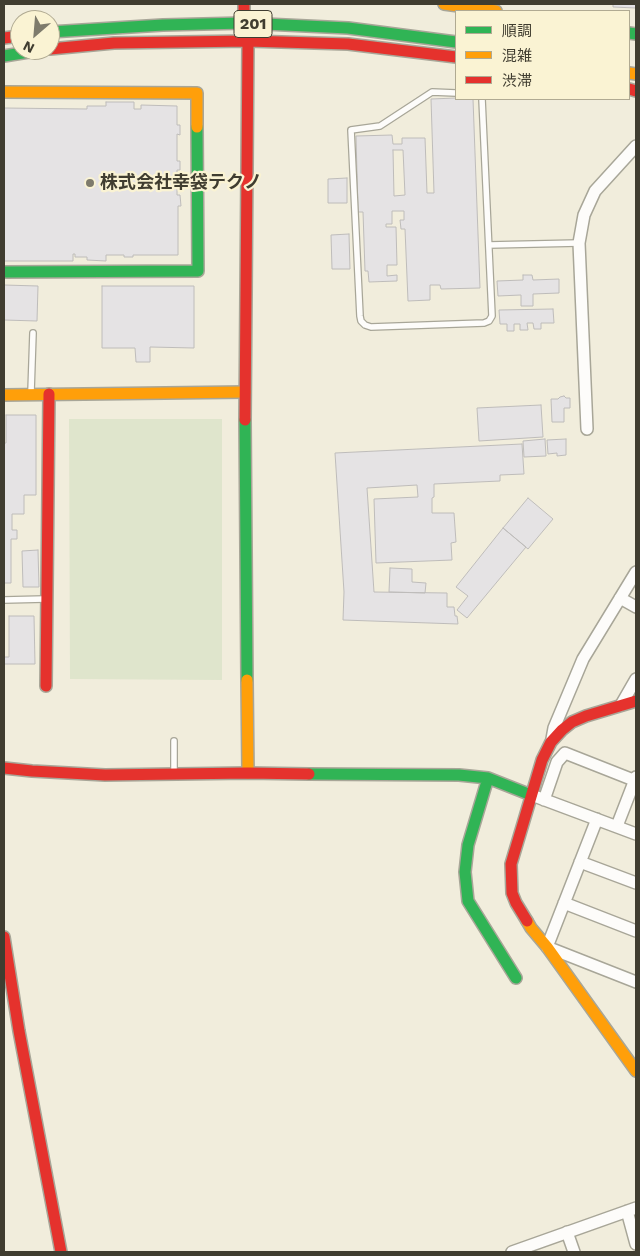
<!DOCTYPE html>
<html>
<head>
<meta charset="utf-8">
<style>
	body { margin:0 }
	#map { position:relative; width:640px; height:1256px; overflow:hidden; background:#f1eddc; font-family:"Work Sans","Noto Sans JP",sans-serif }
	canvas { display:block }
	.frame { position:absolute; inset:0; border:5px solid #403d30; pointer-events:none }
	.legend { position:absolute; left:455px; top:10px; width:175px; height:90px; box-sizing:border-box; background:#faf3d3; border:1px solid #b0aa92; margin:0; padding:6px 9px; list-style:none; font-size:15px; color:#403d30 }
	.legend li { display:flex; align-items:center; gap:10px; height:25px }
	.legend b { width:25px; border:1px solid #b0aa92 }
	.north { position:absolute; left:10px; top:10px; width:50px; height:50px; box-sizing:border-box; background:#faf3d3; border:1px solid #b0aa92; border-radius:50%; rotate:207deg; font-size:14px; font-weight:700; line-height:20px; text-align:center; color:#403d30 }
	.north::after { content:''; display:block; margin:auto; width:18px; height:22px; background:#7e7b6c; clip-path:polygon(50% 0,100% 100%,50% 72%,0 100%) }
</style>
</head>
<body>
<div id="map">
<canvas width="640" height="1256"></canvas>
<div class="frame"></div>
<ul class="legend">
<li><b style="height:6px;background:#30b455"></b>順調</li>
<li><b style="height:6px;background:#ff9f0a"></b>混雑</li>
<li><b style="height:6px;background:#e5322d"></b>渋滞</li>
</ul>
<div class="north">N</div>
</div>
<script>
const c = document.querySelector('canvas').getContext('2d');
c.lineJoin = 'round';
function paint(path, color) {
  c.fillStyle = color;
  c.fill(path, 'evenodd');
}
function poly(rows) {
  const path = new Path2D();
  for (const r of rows) {
    path.moveTo(r[0], r[1]);
    for (let i = 2; i < r.length; i += 2) path.lineTo(r[i], r[i + 1]);
  }
  return path;
}
function strokePath(path, color, width, dash) {
  c.strokeStyle = color;
  c.lineWidth = width;
  c.lineCap = dash ? 'butt' : 'round';
  c.setLineDash(dash || []);
  c.stroke(path);
}
function write(font, color, halo, rows, align = 'center') {
  c.font = font + ' "Work Sans","Noto Sans JP",sans-serif';
  c.lineWidth = 4.5;
  c.setLineDash([]);
  c.textBaseline = 'middle';
  c.strokeStyle = halo;
  c.fillStyle = color;
  for (const [text, x, y, turn = 0] of rows) {
    c.save();
    c.translate(x, y);
    c.rotate((+turn || 0) * Math.PI / 180);
    c.textAlign = isNaN(turn) ? turn : align;
    if (halo) c.strokeText(text, 0, 0);
    c.fillText(text, 0, 0);
    c.restore();
  }
}
const green = poly([
	[69,419,222,419,222,680,70,679]
]);
const building = poly([
	[613,4,636,4,636,8,613,7,613,4],
	[456,98,473,99,480,288,441,289,440,285,430,285,430,300,408,301,405,229,401,229,400,220,404,220,404,211,392,211,392,224,386,224,386,227,396,227,397,265,387,265,387,276,397,275,397,281,369,282,368,271,365,271,363,212,358,212,356,136,392,135,393,144,402,144,402,138,425,138,427,193,434,193,431,99,456,98],
	[393,150,403,150,405,195,394,196,393,150],
	[106,102,134,102,134,109,141,109,141,105,177,106,177,125,180,125,180,135,177,134,177,161,180,161,180,170,177,170,177,195,180,195,181,206,178,206,178,255,133,255,133,257,124,257,124,255,106,255,106,261,87,260,87,257,75,257,75,254,73,254,73,261,4,261,4,108,87,109,87,106,106,106,106,102],
	[347,178,347,203,328,203,328,179,347,178],
	[349,234,350,269,332,269,331,235,349,234],
	[523,275,532,275,533,280,559,279,559,293,533,294,533,306,521,306,521,295,498,296,497,281,523,280,523,275],
	[4,285,38,286,37,321,4,320,4,285],
	[102,286,194,286,194,348,150,347,150,362,136,362,135,348,102,348,102,286],
	[553,309,554,323,541,323,541,329,534,329,533,323,527,323,528,330,520,330,520,324,514,324,514,331,507,331,507,324,500,324,499,310,553,309],
	[564,396,566,398,570,398,570,408,564,408,564,422,552,422,551,399,558,399,560,397,564,396],
	[541,405,543,437,479,441,477,408,541,405],
	[6,415,36,415,36,495,24,495,24,514,12,514,12,530,17,530,17,539,11,539,11,583,4,583,4,443,6,443,6,415],
	[545,439,546,456,524,457,523,441,545,439],
	[566,439,566,455,557,456,557,453,548,454,547,440,566,439],
	[522,444,524,474,500,475,500,481,434,484,434,497,432,498,432,513,454,513,456,542,451,543,452,560,376,563,374,499,418,497,417,485,367,488,374,592,447,593,447,607,454,607,455,616,457,616,458,624,343,620,344,592,335,453,522,444],
	[528,498,553,519,528,549,503,528,528,498],
	[503,528,526,547,467,618,457,610,468,596,456,587,503,528],
	[38,550,39,587,23,587,22,551,38,550],
	[390,568,412,569,412,582,426,583,425,593,389,592,390,568],
	[9,616,34,616,35,664,4,664,4,657,9,657,9,616]
]);
const lane = poly([
	[456,93,432,92,380,126,351,130,360,316,361,321,365,325,371,327,484,323,489,321,492,316,482,99],
	[489,245,579,243],
	[31,392,33,333],
	[4,600,45,599],
	[174,774,174,741]
]);
const street = poly([
	[587,429,579,243,584,215,595,191,636,146],
	[620,598,636,607],
	[621,705,636,679],
	[552,739,554,728,583,659,636,572],
	[537,797,636,834],
	[544,800,557,762,565,753,636,781],
	[597,819,547,947,636,982],
	[617,826,636,777],
	[580,862,636,883],
	[564,903,636,931],
	[627,1211,636,1244],
	[567,1232,574,1252],
	[512,1252,636,1208]
]);
const fast = poly([
	[50,32,163,25,244,23,348,28,456,42],
	[629,33,636,34],
	[4,56,41,50],
	[4,272,198,271,197,127],
	[245,420,247,680],
	[309,774,459,775,488,778,531,795],
	[488,778,468,845,465,872,468,901,516,978]
]);
const slow = poly([
	[444,4,496,11],
	[629,73,636,74],
	[4,92,197,93,197,127],
	[4,395,245,392],
	[247,680,248,773],
	[527,921,531,928,547,947,636,1071]
]);
const jam = poly([
	[244,4,244,23,248,41,245,420],
	[4,38,20,36],
	[50,49,114,43,248,41,348,44,456,57],
	[629,89,636,91],
	[46,686,49,394],
	[4,768,32,771,105,775,248,773,309,774],
	[527,921,516,903,512,893,511,864,542,760,551,742,562,730,572,722,586,716,636,701],
	[4,937,19,1031,61,1252]
]);
const markers = [
	[90,183,5,"#7e7b6c"]
];
const shields = [
	[253,24,38]
];
const shieldNames = [
	["201",253,24]
];
const poiNames = [
	["株式会社幸袋テクノ",100,183]
];
paint(green, '#dfe5cc');
paint(building, '#e5e3e4');
strokePath(building, '#bebcba', 1);
strokePath(lane, '#a8a698', 8);
strokePath(street, '#a8a698', 14);
strokePath(fast, '#a8a698', 14);
strokePath(slow, '#a8a698', 14);
strokePath(jam, '#a8a698', 14);
strokePath(lane, '#fdfcfa', 5.5);
strokePath(street, '#fdfcfa', 11);
strokePath(fast, '#30b455', 11);
strokePath(slow, '#ff9f0a', 11);
strokePath(jam, '#e5322d', 11);
for (const [x, y, r, color] of markers) {
  const dot = new Path2D();
  dot.arc(x, y, r, 0, 2 * Math.PI);
  c.fillStyle = color;
  c.fill(dot);
  strokePath(dot, '#faf3d3', 2);
}
for (const [x, y, w] of shields) {
  const box = new Path2D();
  box.roundRect(x - w / 2, y - 13.5, w, 27, 4);
  c.fillStyle = '#faf3d3';
  c.fill(box);
  strokePath(box, '#403d30', 1);
}
write('bold 16px', '#403d30', null, shieldNames);
write('bold 18px', '#403d30', '#faf3d3', poiNames, 'left');
</script>
</body>
</html>
